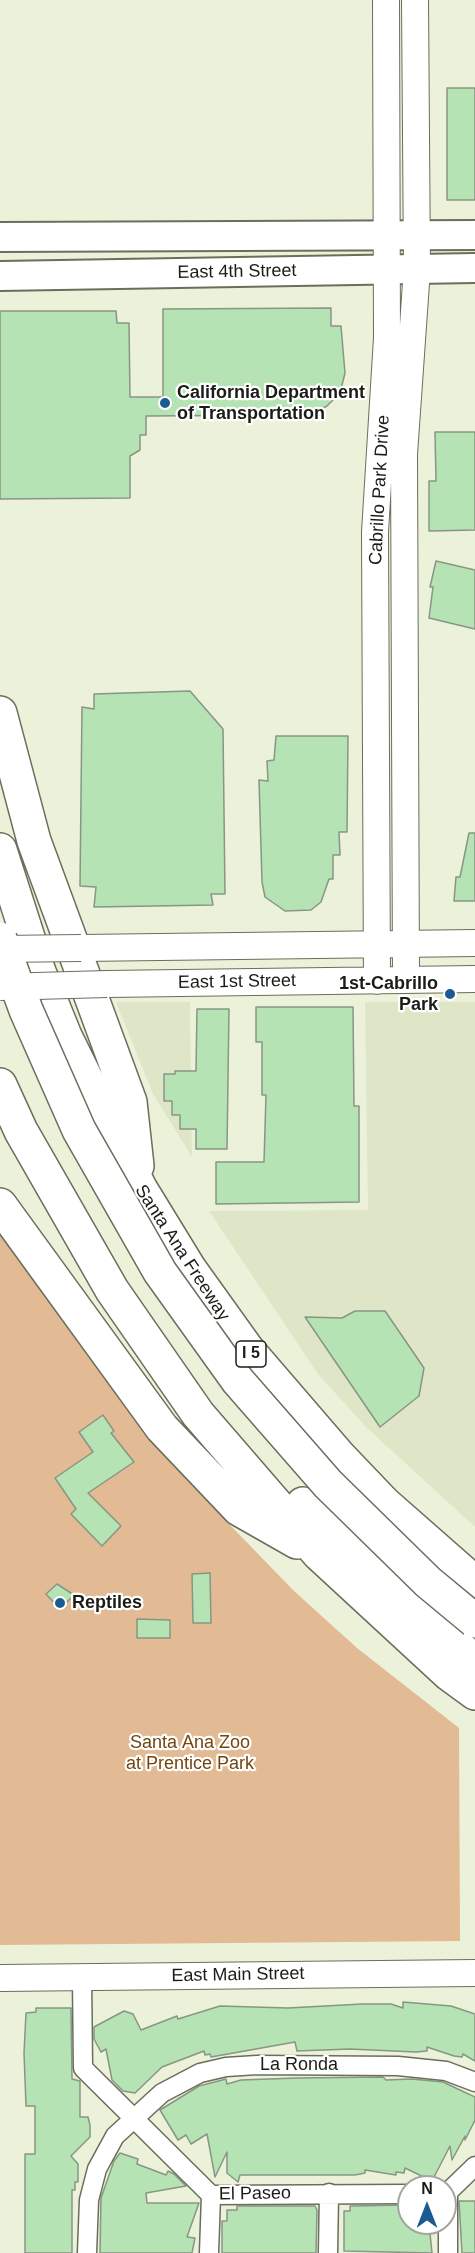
<!DOCTYPE html>
<html>
<head>
<meta charset="utf-8">
<style>
	body { margin:0 }
	#map { position:relative; width:475px; height:2253px; overflow:hidden; background:#ecf1da; font-family:Helvetica,sans-serif }
	canvas { display:block }
	.north { position:absolute; left:397px; top:2175px; width:60px; height:60px; box-sizing:border-box; background:#fff; border:2px solid #a4a4a1; border-radius:50%; rotate:0deg; font-size:16px; font-weight:700; line-height:24px; text-align:center; color:#1b1c15 }
	.north::after { content:''; display:block; margin:auto; width:21px; height:27px; background:#1b5b91; clip-path:polygon(50% 0,100% 100%,50% 72%,0 100%) }
</style>
</head>
<body>
<div id="map">
<canvas width="475" height="2253"></canvas>
<div class="north">N</div>
</div>
<script>
const c = document.querySelector('canvas').getContext('2d');
c.lineJoin = 'round';
function paint(path, color) {
  c.fillStyle = color;
  c.fill(path, 'evenodd');
}
function poly(rows) {
  const path = new Path2D();
  for (const r of rows) {
    path.moveTo(r[0], r[1]);
    for (let i = 2; i < r.length; i += 2) path.lineTo(r[i], r[i + 1]);
  }
  return path;
}
function strokePath(path, color, width, dash) {
  c.strokeStyle = color;
  c.lineWidth = width;
  c.lineCap = dash ? 'butt' : 'round';
  c.setLineDash(dash || []);
  c.stroke(path);
}
function write(font, color, halo, rows, align = 'center') {
  c.font = font + ' Helvetica,sans-serif';
  c.lineWidth = 4.5;
  c.setLineDash([]);
  c.textBaseline = 'middle';
  c.strokeStyle = halo;
  c.fillStyle = color;
  for (const [text, x, y, turn = 0] of rows) {
    c.save();
    c.translate(x, y);
    c.rotate((+turn || 0) * Math.PI / 180);
    c.textAlign = isNaN(turn) ? turn : align;
    if (halo) c.strokeText(text, 0, 0);
    c.fillText(text, 0, 0);
    c.restore();
  }
}
const built = poly([
	[116,1002,190,1002,192,1157,153,1094],
	[365,1002,475,1002,475,1527,366,1427,318,1374,209,1211,368,1210]
]);
const green = poly([
	[0,1229,39,1287,165,1452,228,1523,294,1591,357,1648,459,1728,460,1941,0,1945]
]);
const building = poly([
	[447,88,475,88,475,200,447,200,447,88],
	[331,308,331,326,341,326,345,373,340,393,327,406,309,415,146,416,146,435,140,435,140,450,130,456,130,498,0,499,0,311,116,311,117,323,129,323,130,397,163,397,163,309,331,308],
	[435,432,475,432,475,530,429,531,429,481,436,481,435,432],
	[436,561,475,570,475,629,429,618,433,587,430,587,436,561],
	[190,691,223,729,225,894,211,894,213,905,94,907,96,887,80,886,82,707,94,709,94,694,190,691],
	[276,736,348,736,347,832,339,832,340,855,333,855,333,879,329,879,321,902,311,910,285,911,265,897,262,882,259,780,268,781,267,761,274,760,276,736],
	[469,833,475,833,475,901,454,901,456,877,460,877,469,833],
	[256,1007,353,1007,354,1106,359,1106,359,1202,216,1204,216,1162,264,1162,266,1095,262,1095,262,1042,256,1042,256,1007],
	[197,1009,229,1009,227,1149,196,1149,196,1129,180,1129,180,1115,172,1115,172,1101,164,1101,164,1074,175,1074,175,1071,196,1071,197,1009],
	[355,1311,385,1311,424,1368,419,1396,380,1427,305,1317,342,1318,355,1311],
	[103,1415,114,1431,111,1433,134,1462,88,1493,121,1526,102,1546,71,1514,76,1509,55,1478,93,1452,79,1432,103,1415],
	[210,1573,211,1623,193,1623,192,1574,210,1573],
	[57,1584,74,1595,60,1609,46,1594,57,1584],
	[137,1619,170,1620,170,1638,137,1638,137,1619],
	[403,2002,451,2006,475,2014,475,2061,463,2054,462,2057,454,2056,427,2047,427,2051,416,2052,350,2049,297,2051,295,2042,211,2057,210,2054,205,2055,204,2051,162,2067,135,2093,123,2091,112,2080,106,2049,101,2052,94,2039,94,2027,124,2011,133,2014,141,2030,177,2016,178,2019,220,2006,288,2008,362,2004,391,2004,403,2008,403,2002],
	[36,2008,71,2008,72,2079,80,2081,80,2117,88,2117,90,2125,90,2137,71,2156,78,2164,78,2182,75,2182,75,2190,72,2190,72,2253,25,2253,25,2154,35,2154,35,2106,26,2106,24,2053,26,2013,36,2012,36,2008],
	[383,2077,386,2080,412,2079,443,2082,475,2097,475,2120,465,2140,465,2136,452,2160,450,2146,432,2181,405,2168,404,2173,396,2172,396,2175,365,2170,365,2173,355,2175,240,2175,238,2182,227,2173,227,2152,215,2177,207,2134,191,2144,186,2135,178,2140,160,2110,199,2086,226,2079,227,2084,241,2080,297,2078,383,2077],
	[120,2153,138,2159,137,2164,166,2175,168,2171,174,2174,186,2186,146,2193,147,2203,199,2203,187,2237,195,2238,192,2253,100,2253,101,2198,114,2161,120,2153],
	[459,2201,475,2201,475,2253,462,2253,459,2201],
	[409,2205,409,2223,429,2223,432,2253,344,2251,344,2211,350,2211,350,2206,409,2205],
	[237,2206,315,2206,317,2210,316,2253,222,2253,222,2221,227,2221,227,2210,237,2210,237,2206]
]);
const street = poly([
	[82,1977,83,2068,211,2195,409,2194],
	[445,2195,475,2166],
	[448,2195,448,2253],
	[87,2253,89,2200,97,2169,115,2136,162,2093,200,2073,226,2067,257,2065,398,2066,446,2071,475,2082],
	[209,2253,211,2195],
	[328,2253,329,2193]
]);
const secondary = poly([
	[81,948,475,943],
	[406,980,404,454,417,269,415,0],
	[377,981,375,532,387,338,386,0],
	[107,984,475,979],
	[0,1978,475,1973]
]);
const primary = poly([
	[0,237,475,235],
	[0,276,475,268]
]);
const highway = poly([
	[0,713,34,841,130,1102,137,1166],
	[0,850,39,972,65,1036,140,1188,189,1268,247,1349,340,1457,384,1503,475,1583],
	[0,1085,21,1131,112,1290,198,1414,319,1554,449,1674,475,1693],
	[0,1205,162,1428,239,1509,297,1542],
	[303,1504,366,1569,475,1661]
]);
const secondaryBridge = poly([
	[0,949,81,948],
	[0,987,107,984]
]);
const highwayBridge = poly([
	[0,939,26,1010,79,1130,160,1272,238,1381,328,1484,428,1582,475,1621]
]);
const markers = [
	[165,403,6,"#1b5b91"],
	[450,994,6,"#1b5b91"],
	[60,1603,6,"#1b5b91"]
];
const shields = [
	[251,1354,30]
];
const shieldNames = [
	["I 5",251,1354]
];
const streetNames = [
	["East 4th Street",237,272,-1],
	["Cabrillo Park Drive",380,490,-87],
	["East 1st Street",237,982,-1],
	["Santa Ana Freeway",182,1253,57],
	["East Main Street",238,1975,-1],
	["La Ronda",299,2065],
	["El Paseo",255,2194,-1]
];
const poiNames = [
	["California Department",177,393],
	["of Transportation",177,414],
	["1st-Cabrillo",438,984,"right"],
	["Park",438,1005,"right"],
	["Reptiles",72,1603]
];
const parkNames = [
	["Santa Ana Zoo",190,1743],
	["at Prentice Park",190,1764]
];
paint(built, '#dfe6c8');
paint(green, '#e2ba94');
paint(building, '#b5e3b3');
strokePath(building, '#879685', 1.5);
strokePath(street, '#6a6e5b', 21);
strokePath(secondary, '#6a6e5b', 28);
strokePath(primary, '#6a6e5b', 32);
strokePath(highway, '#6a6e5b', 36);
strokePath(street, '#fff', 18);
strokePath(secondary, '#fff', 26);
strokePath(primary, '#fff', 28);
strokePath(highway, '#fff', 33);
strokePath(secondaryBridge, '#6a6e5b', 28, []);
strokePath(highwayBridge, '#6a6e5b', 36, []);
strokePath(secondaryBridge, '#fff', 26);
strokePath(highwayBridge, '#fff', 33);
for (const [x, y, r, color] of markers) {
  const dot = new Path2D();
  dot.arc(x, y, r, 0, 2 * Math.PI);
  c.fillStyle = color;
  c.fill(dot);
  strokePath(dot, '#fff', 2);
}
for (const [x, y, w] of shields) {
  const box = new Path2D();
  box.roundRect(x - w / 2, y - 13, w, 26, 4.5);
  c.fillStyle = '#fff';
  c.fill(box);
  strokePath(box, '#1b1c15', 1.5);
}
write('bold 16px', '#1b1c15', null, shieldNames);
write('18px', '#1b1c15', '#fff', streetNames);
write('bold 18px', '#1b1c15', '#fff', poiNames, 'left');
write('18px', '#724610', '#fff', parkNames);
</script>
</body>
</html>
